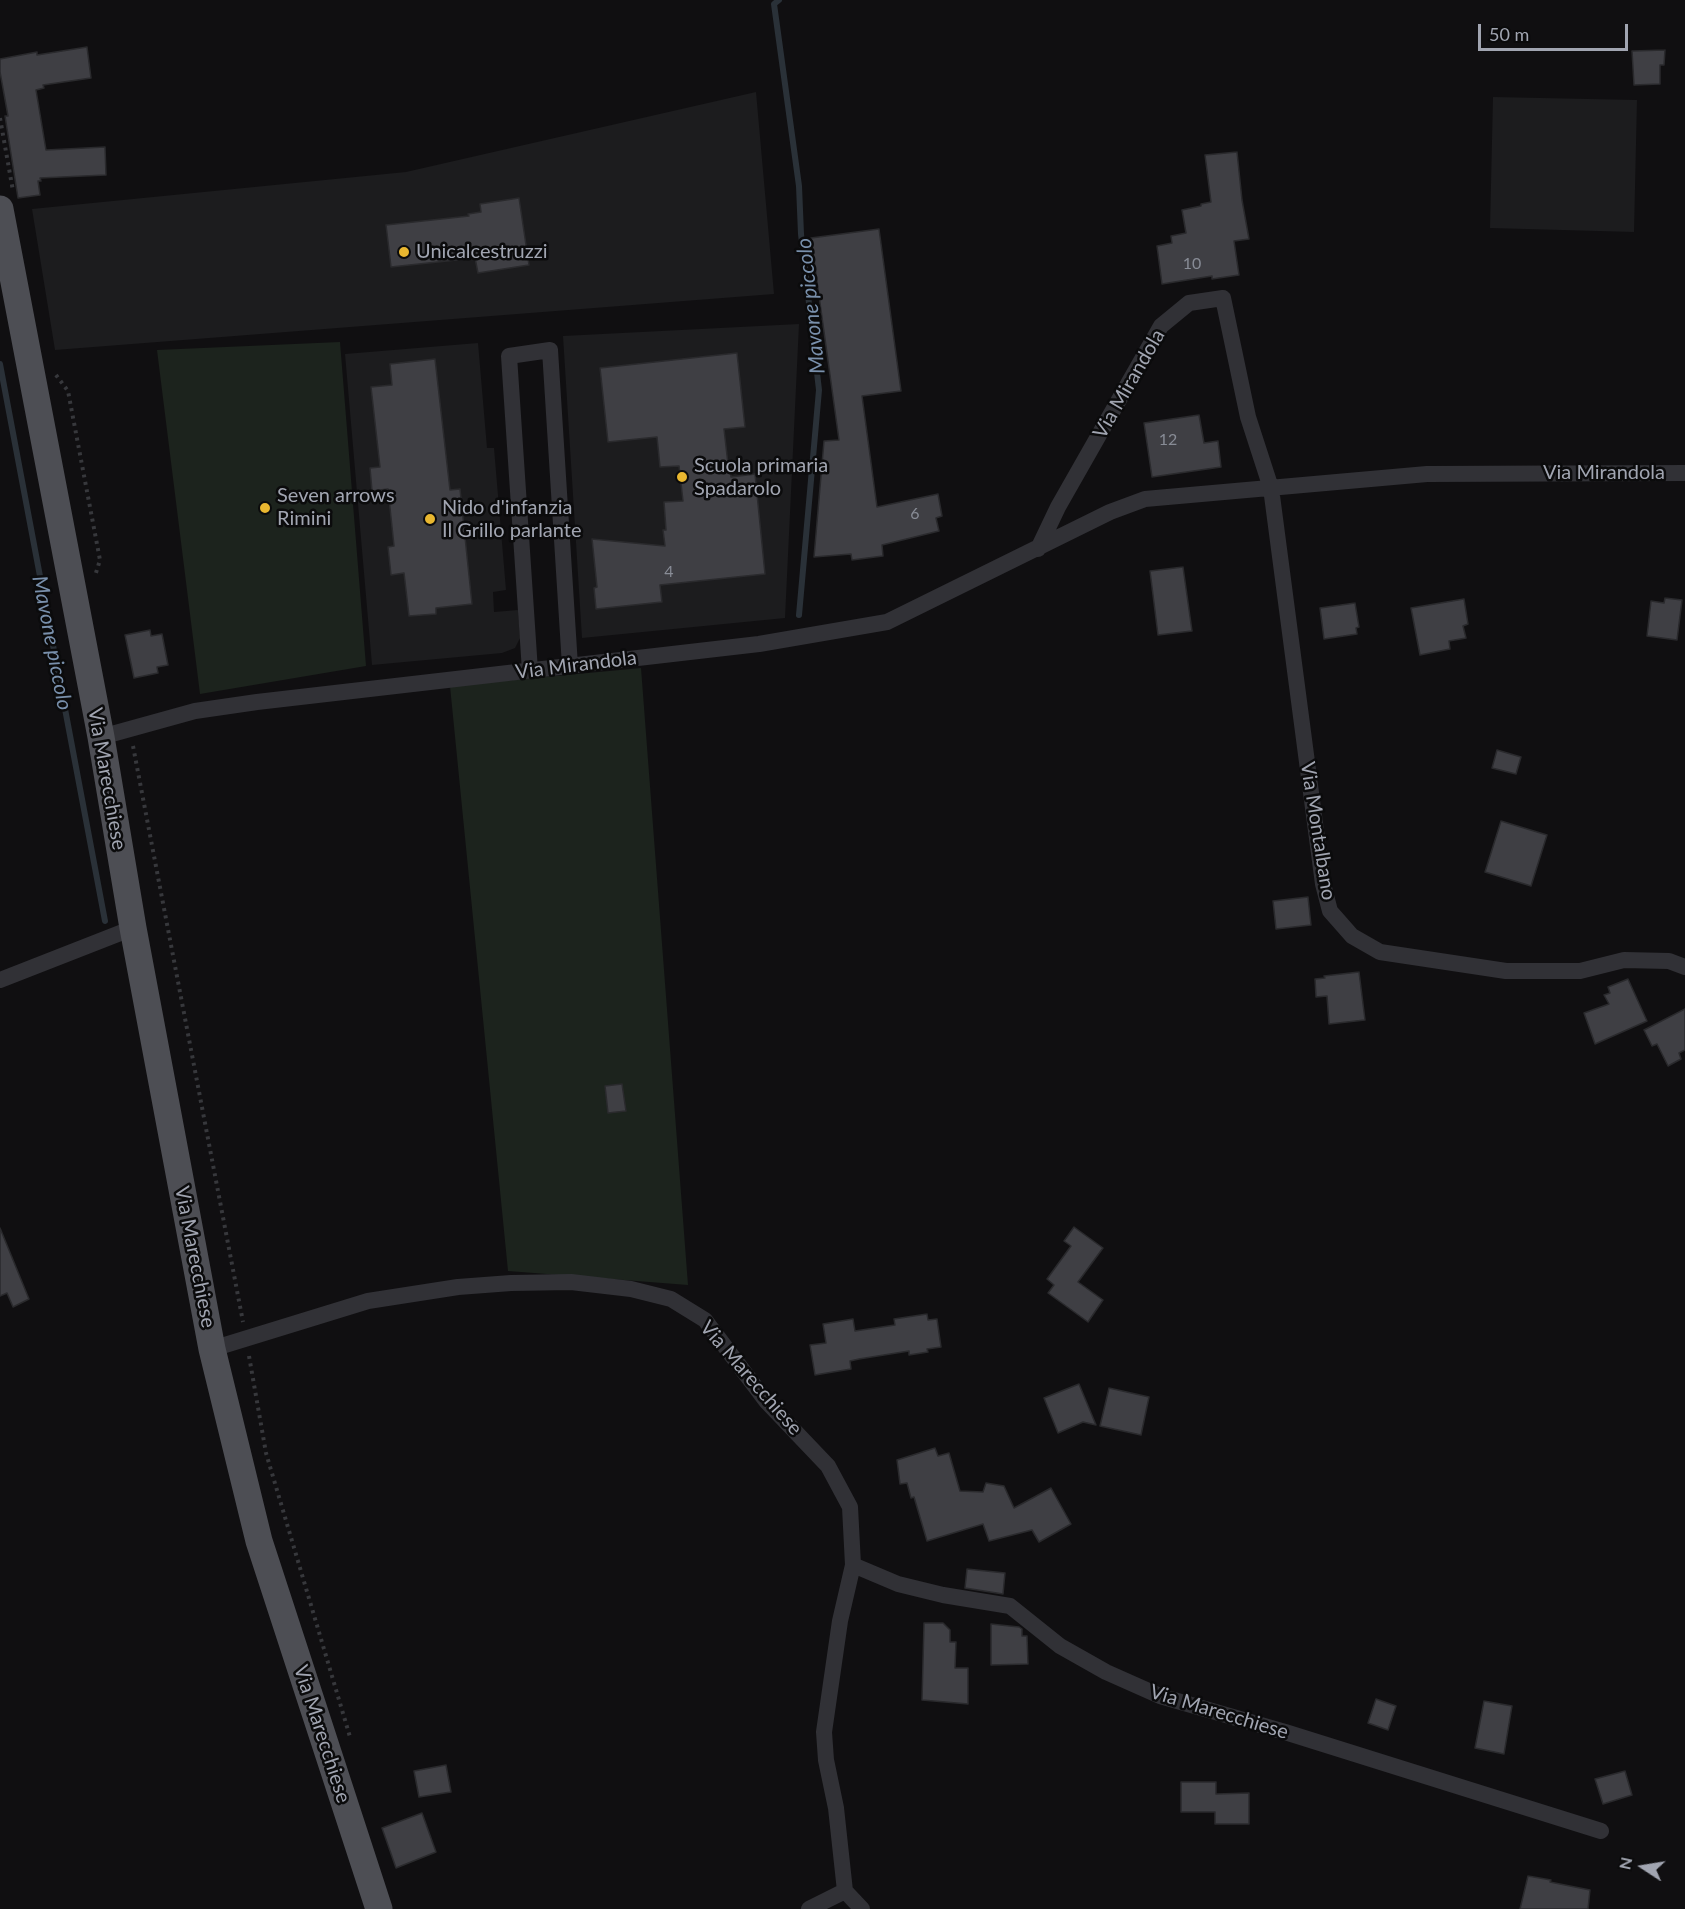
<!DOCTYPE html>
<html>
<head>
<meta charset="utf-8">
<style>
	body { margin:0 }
	#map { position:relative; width:1685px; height:1909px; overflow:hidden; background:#100f11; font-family:Lato,sans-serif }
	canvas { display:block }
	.north { position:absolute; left:1613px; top:1837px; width:60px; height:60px; -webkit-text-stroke:4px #0b0b0c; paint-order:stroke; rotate:282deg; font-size:16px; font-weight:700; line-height:24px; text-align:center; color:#a1a5b1 }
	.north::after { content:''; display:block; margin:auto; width:21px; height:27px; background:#a1a5b1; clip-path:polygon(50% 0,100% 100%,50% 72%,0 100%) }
	.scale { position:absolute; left:1478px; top:24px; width:150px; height:27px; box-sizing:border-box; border:3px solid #a1a5b1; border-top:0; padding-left:8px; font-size:18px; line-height:21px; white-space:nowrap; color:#a1a5b1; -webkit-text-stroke:4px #0b0b0c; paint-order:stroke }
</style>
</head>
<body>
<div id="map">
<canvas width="1685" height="1909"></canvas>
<div class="north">N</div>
<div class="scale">50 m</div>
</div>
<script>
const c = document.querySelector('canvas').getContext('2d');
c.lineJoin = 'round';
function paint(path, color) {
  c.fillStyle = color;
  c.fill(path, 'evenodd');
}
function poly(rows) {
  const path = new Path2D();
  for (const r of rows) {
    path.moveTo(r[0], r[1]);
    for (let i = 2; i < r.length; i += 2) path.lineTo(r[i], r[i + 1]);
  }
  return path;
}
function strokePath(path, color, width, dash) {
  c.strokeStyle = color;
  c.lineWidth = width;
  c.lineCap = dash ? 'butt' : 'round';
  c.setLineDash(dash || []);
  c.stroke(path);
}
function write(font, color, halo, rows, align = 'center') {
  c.font = font + ' Lato,sans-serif';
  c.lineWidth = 5;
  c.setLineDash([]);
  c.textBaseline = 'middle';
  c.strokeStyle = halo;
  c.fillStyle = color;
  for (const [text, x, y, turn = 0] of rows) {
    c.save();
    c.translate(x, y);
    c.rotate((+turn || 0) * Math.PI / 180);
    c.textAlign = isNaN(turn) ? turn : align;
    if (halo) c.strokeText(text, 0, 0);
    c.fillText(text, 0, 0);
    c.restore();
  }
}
const built = poly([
	[756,92,774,294,55,350,32,209,406,172],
	[1493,97,1637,100,1634,232,1490,228],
	[799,324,785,618,582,638,563,336],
	[478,343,487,448,494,448,506,590,493,592,494,612,518,610,520,638,515,648,502,653,372,665,345,354]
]);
const green = poly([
	[340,342,366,666,200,694,157,350],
	[641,668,688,1285,508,1271,450,686]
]);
const stream = poly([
	[779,0,774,4,799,186,801,234,819,390,799,615],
	[0,364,105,921]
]);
const building = poly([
	[87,47,91,78,43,85,44,88,36,90,46,150,105,147,106,175,40,178,41,181,38,181,40,195,18,198,5,116,8,116,0,72,0,59,37,52,37,55,87,47],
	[1665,50,1664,65,1660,65,1660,84,1634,85,1632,51,1665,50],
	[1237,152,1242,200,1249,239,1234,241,1239,275,1212,279,1212,276,1162,284,1157,246,1172,243,1171,236,1186,233,1182,210,1201,206,1201,204,1211,202,1205,155,1237,152],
	[519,198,529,265,478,273,475,258,391,267,386,225,469,216,468,214,481,212,480,204,519,198],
	[879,229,901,391,862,396,877,507,938,494,942,516,936,518,939,531,882,545,883,556,852,560,851,554,814,557,824,441,839,440,811,238,879,229],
	[737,353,745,427,724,429,728,464,730,464,731,477,755,474,765,574,660,585,662,602,596,609,594,588,597,587,592,539,665,546,663,530,666,530,664,502,683,501,679,466,660,467,657,437,608,442,600,368,737,353],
	[435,359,450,490,460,489,472,604,436,608,436,614,409,616,404,573,391,575,388,547,394,546,388,489,372,491,370,468,380,467,371,387,392,385,390,364,435,359],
	[1199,415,1204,443,1218,441,1221,467,1152,477,1144,423,1199,415],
	[1183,567,1192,631,1158,635,1150,571,1183,567],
	[1665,598,1682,600,1677,640,1647,636,1651,601,1664,603,1665,598],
	[1464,599,1468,624,1463,626,1466,638,1449,641,1450,649,1420,655,1411,608,1464,599],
	[1355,603,1359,627,1356,628,1357,634,1324,639,1320,608,1355,603],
	[150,630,151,636,162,634,168,665,157,667,158,673,134,678,125,635,150,630],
	[1497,750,1521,757,1516,774,1492,768,1497,750],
	[1501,821,1547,835,1531,886,1485,872,1501,821],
	[1308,897,1311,925,1276,929,1273,901,1308,897],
	[1359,972,1365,1020,1329,1024,1327,996,1316,997,1315,979,1325,978,1324,976,1359,972],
	[1628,979,1647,1021,1595,1044,1584,1013,1609,1004,1604,995,1610,993,1608,987,1628,979],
	[1685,1009,1685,1050,1679,1053,1681,1059,1668,1066,1657,1044,1652,1046,1644,1030,1685,1009],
	[622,1084,626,1111,608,1113,605,1086,622,1084],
	[1074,1227,1103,1248,1078,1282,1103,1300,1088,1322,1048,1293,1054,1285,1047,1279,1071,1246,1064,1241,1074,1227],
	[0,1228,29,1299,13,1307,7,1293,0,1296,0,1228],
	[927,1314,928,1320,937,1319,941,1347,927,1349,928,1352,909,1355,909,1351,859,1359,850,1361,851,1369,815,1375,810,1345,826,1343,823,1324,853,1319,855,1331,895,1325,894,1319,927,1314],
	[1079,1384,1096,1425,1083,1422,1058,1433,1044,1398,1079,1384],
	[1109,1388,1149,1397,1141,1435,1100,1426,1109,1388],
	[935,1448,938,1456,949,1453,960,1491,983,1492,986,1483,1004,1486,1014,1508,1051,1488,1071,1524,1039,1542,1032,1530,989,1541,983,1524,927,1541,914,1497,911,1498,907,1483,900,1484,897,1460,935,1448],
	[967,1569,1005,1573,1003,1594,965,1588,967,1569],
	[924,1623,943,1623,950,1630,950,1642,956,1642,955,1668,968,1668,968,1704,922,1700,924,1623],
	[991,1624,1019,1627,1022,1629,1022,1636,1027,1636,1028,1664,991,1665,991,1624],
	[1376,1699,1396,1706,1388,1730,1368,1723,1376,1699],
	[1484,1701,1512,1706,1504,1754,1475,1748,1484,1701],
	[446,1765,451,1792,419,1797,414,1771,446,1765],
	[1625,1771,1632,1795,1603,1804,1595,1779,1625,1771],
	[1181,1782,1216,1782,1216,1794,1249,1793,1249,1824,1215,1824,1215,1812,1181,1812,1181,1782],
	[422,1813,436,1852,396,1868,382,1828,422,1813],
	[1528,1876,1551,1880,1550,1882,1590,1890,1588,1909,1520,1909,1528,1876]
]);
const path = poly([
	[0,118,13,191],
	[56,375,68,391,100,560,95,576],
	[133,746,243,1322],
	[249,1356,266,1453,350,1737]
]);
const minor = poly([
	[1038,549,1058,507,1161,326,1189,303,1223,298,1248,417,1271,488,1323,884,1330,911,1352,936,1380,952,1506,971,1580,971,1624,960,1669,961,1685,967],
	[530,671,509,356,550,350,570,666],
	[101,737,195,711,257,702,759,644,887,622,1110,512,1145,499,1427,474,1685,473],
	[0,980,133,928],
	[212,1349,368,1301,458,1287,511,1283,571,1282,631,1289,671,1299,705,1320,766,1401,828,1466,850,1507,853,1565,840,1621,824,1732,826,1760,836,1808,845,1891,809,1909],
	[853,1565,898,1584,943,1595,1010,1606,1060,1646,1106,1672,1160,1696,1285,1732,1601,1831],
	[845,1891,862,1909]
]);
const primary = poly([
	[0,209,101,737,133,928,212,1349,259,1541,379,1909]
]);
const markers = [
	[404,252,6,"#e9b730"],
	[682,477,6,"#e9b730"],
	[265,508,6,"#e9b730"],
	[430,519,6,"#e9b730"]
];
const numberNames = [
	["10",1192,264],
	["12",1168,440],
	["6",915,514],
	["4",669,572]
];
const poiNames = [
	["Unicalcestruzzi",416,252],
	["Scuola primaria",694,466],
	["Spadarolo",694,489],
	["Seven arrows",277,496],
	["Rimini",277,519],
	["Nido d'infanzia",442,508],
	["Il Grillo parlante",442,531]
];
const streetNames = [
	["Via Mirandola",1129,384,-60],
	["Via Mirandola",1604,473],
	["Via Mirandola",576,665,-7],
	["Via Marecchiese",107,779,80],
	["Via Montalbano",1318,831,81],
	["Via Marecchiese",195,1257,79],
	["Via Marecchiese",751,1378,49],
	["Via Marecchiese",1219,1712,17],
	["Via Marecchiese",322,1734,72]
];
const waterNames = [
	["Mavone piccolo",811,306,-96],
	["Mavone piccolo",52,643,79]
];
paint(built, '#1c1c1e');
paint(green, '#1c231d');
strokePath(stream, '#2a3138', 6);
paint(building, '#3f3f44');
strokePath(building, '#2a2a2d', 1.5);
strokePath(path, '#37383c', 4, [3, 4.5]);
strokePath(minor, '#313136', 16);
strokePath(primary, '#4d4e54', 27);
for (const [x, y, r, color] of markers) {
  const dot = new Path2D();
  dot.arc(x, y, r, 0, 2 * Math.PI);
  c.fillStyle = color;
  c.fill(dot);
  strokePath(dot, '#0b0b0c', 2);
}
write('16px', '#888c96', null, numberNames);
write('20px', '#a1a5b1', '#0b0b0c', poiNames, 'left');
write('20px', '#a1a5b1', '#0b0b0c', streetNames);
write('italic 21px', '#7990ac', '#0b0b0c', waterNames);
</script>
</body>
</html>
